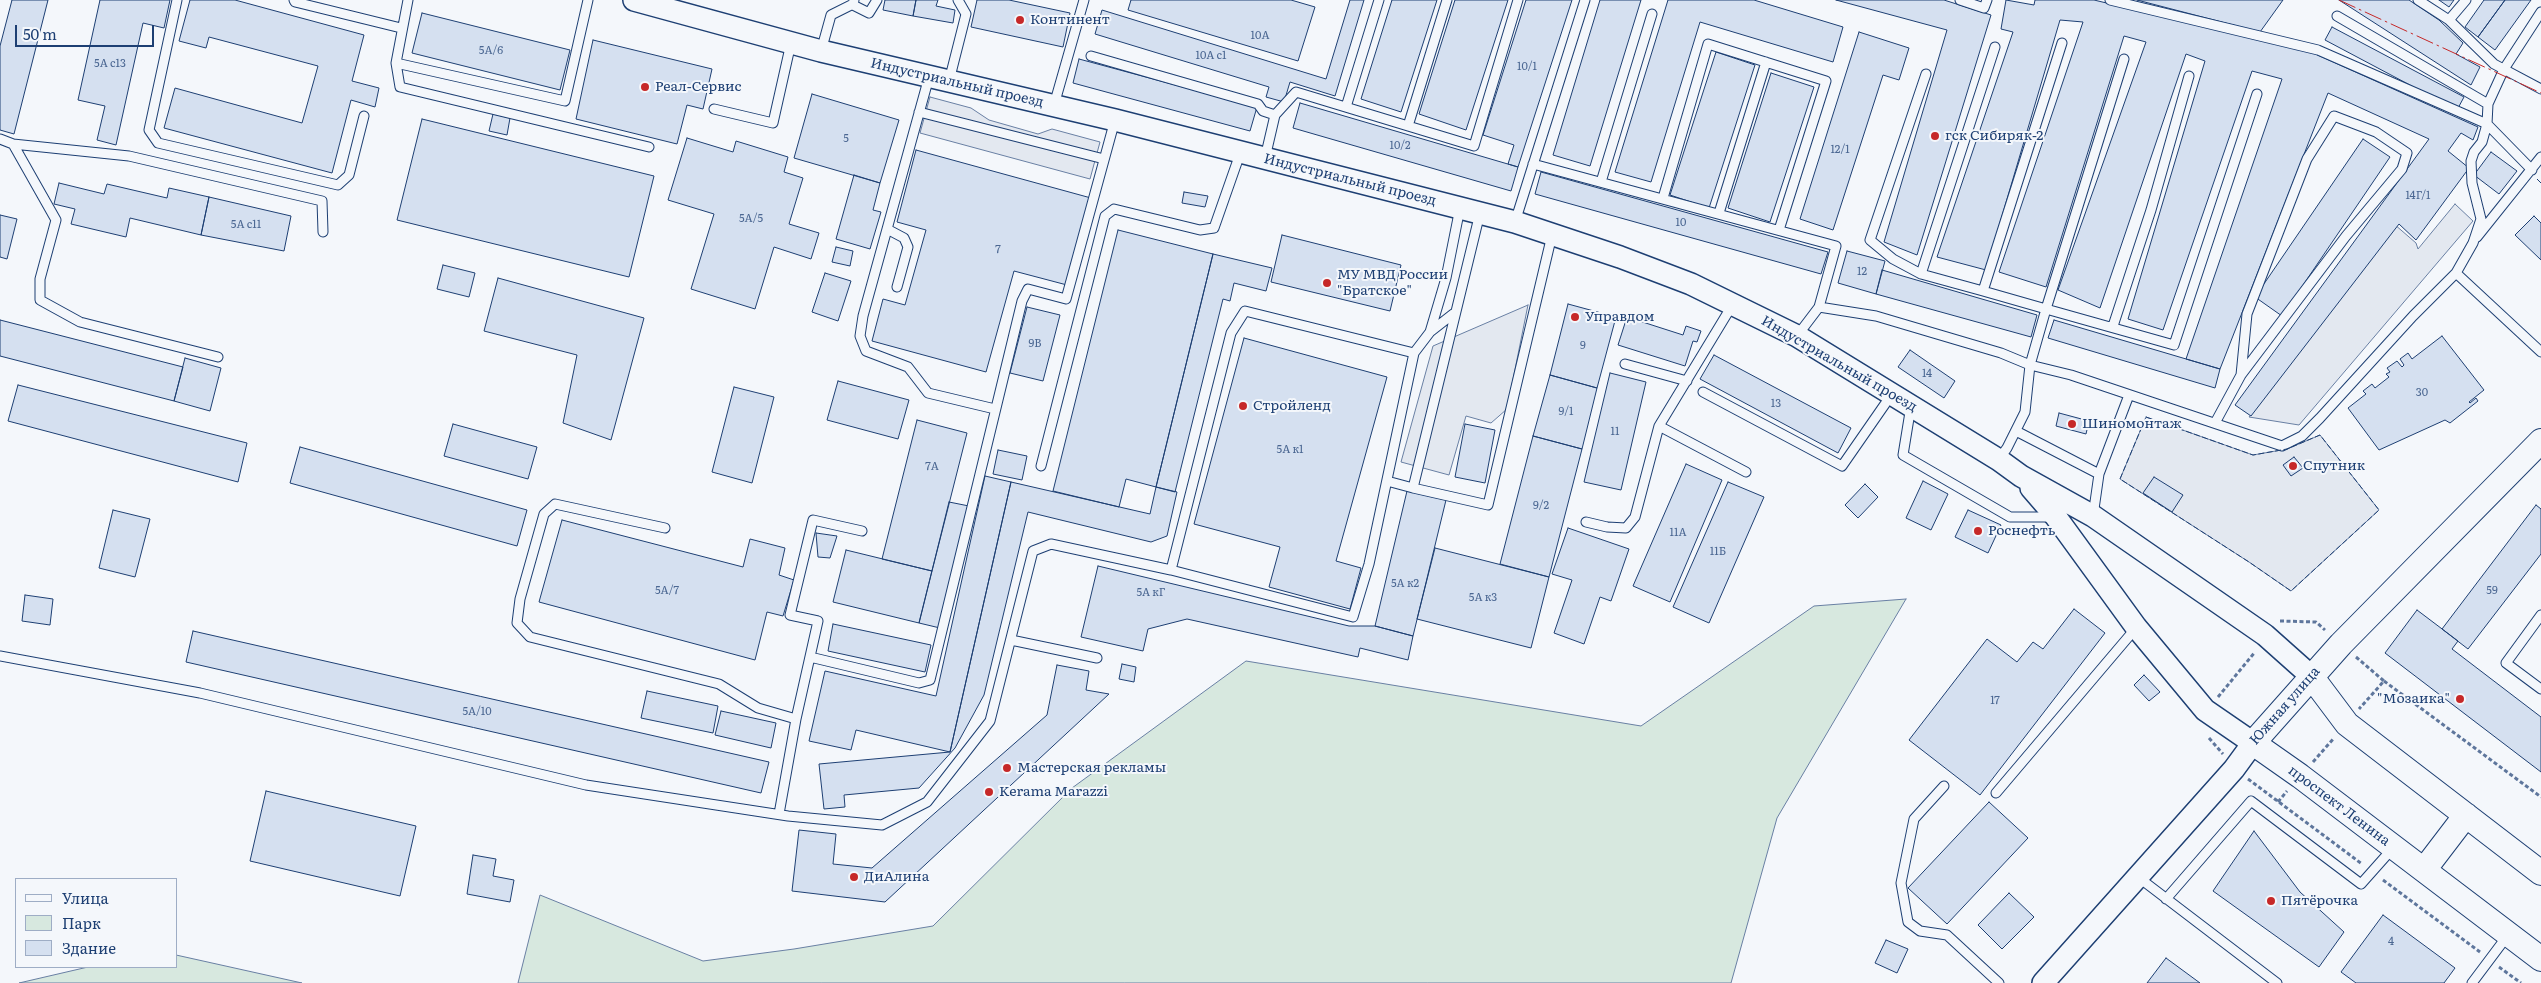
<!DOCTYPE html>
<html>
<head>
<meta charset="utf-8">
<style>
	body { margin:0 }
	#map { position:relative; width:2541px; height:983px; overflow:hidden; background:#f4f7fb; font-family:Literata,serif }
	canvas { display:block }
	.legend { position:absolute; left:15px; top:878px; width:162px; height:90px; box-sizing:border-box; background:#f4f7fb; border:1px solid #9eadc5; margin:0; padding:6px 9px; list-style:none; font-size:15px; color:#1d3f73 }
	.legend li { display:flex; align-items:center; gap:10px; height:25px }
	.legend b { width:25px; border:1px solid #9eadc5 }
	.scale { position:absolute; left:15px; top:25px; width:139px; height:22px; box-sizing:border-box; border:2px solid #1d3f73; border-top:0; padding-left:6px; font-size:15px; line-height:18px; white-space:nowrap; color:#1d3f73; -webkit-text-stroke:4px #f4f7fb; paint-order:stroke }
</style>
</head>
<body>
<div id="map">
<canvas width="2541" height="983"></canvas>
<ul class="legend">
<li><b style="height:6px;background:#f4f7fb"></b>Улица</li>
<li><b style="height:14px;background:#d7e8df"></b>Парк</li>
<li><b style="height:14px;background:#d5e0f0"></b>Здание</li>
</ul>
<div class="scale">50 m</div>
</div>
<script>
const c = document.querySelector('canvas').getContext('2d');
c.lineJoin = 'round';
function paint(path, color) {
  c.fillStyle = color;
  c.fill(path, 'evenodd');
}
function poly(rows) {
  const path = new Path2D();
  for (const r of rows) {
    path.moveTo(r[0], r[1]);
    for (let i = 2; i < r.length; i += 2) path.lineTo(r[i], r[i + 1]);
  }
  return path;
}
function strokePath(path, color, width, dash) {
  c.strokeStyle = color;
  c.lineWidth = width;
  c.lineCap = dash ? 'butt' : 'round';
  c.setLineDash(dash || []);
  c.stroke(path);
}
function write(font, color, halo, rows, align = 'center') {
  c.font = font + ' Literata,serif';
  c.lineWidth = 4;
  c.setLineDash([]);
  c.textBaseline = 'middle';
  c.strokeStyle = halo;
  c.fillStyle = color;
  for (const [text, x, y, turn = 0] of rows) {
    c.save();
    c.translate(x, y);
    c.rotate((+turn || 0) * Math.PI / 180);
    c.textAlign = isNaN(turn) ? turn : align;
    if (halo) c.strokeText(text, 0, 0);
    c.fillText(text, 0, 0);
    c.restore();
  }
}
const green = poly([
	[1906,599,1777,818,1731,983,518,983,540,895,703,961,794,949,933,926,1072,788,1246,661,1641,726,1814,606,1906,599],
	[176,955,302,983,19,983,88,967,176,967,176,955]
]);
const parking = poly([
	[930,97,971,108,989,120,1038,134,1052,129,1100,142,1090,179,920,133,930,97],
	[2455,204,2473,221,2299,425,2249,417,2394,224,2416,243,2418,249,2455,204],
	[1528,305,1507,409,1491,423,1466,416,1449,475,1401,462,1433,346,1528,305],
	[2146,417,2253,455,2287,449,2320,435,2379,510,2291,591,2249,562,2120,479,2146,417]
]);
const building = poly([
	[12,0,48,0,14,134,0,130,0,46,12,0],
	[100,0,170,0,164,28,143,23,116,145,97,140,105,106,78,100,100,0],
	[190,0,235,0,364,35,352,81,379,88,375,107,351,100,332,173,164,128,175,88,302,123,318,66,209,37,206,48,179,41,190,0],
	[885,0,916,0,913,16,883,10,885,0],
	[916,0,938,0,936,6,955,10,953,23,913,16,916,0],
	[977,0,1009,0,1070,13,1063,47,971,27,977,0],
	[1131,0,1291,0,1315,7,1298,61,1128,10,1131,0],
	[1350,0,1364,0,1335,96,1290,82,1284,102,1266,97,1269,87,1095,34,1102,10,1326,79,1350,0],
	[1392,0,1437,0,1401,112,1361,99,1392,0],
	[1455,0,1508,0,1466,130,1419,114,1455,0],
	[1526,0,1572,0,1518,167,1508,164,1514,145,1483,135,1526,0],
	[1600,0,1641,0,1590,166,1553,155,1600,0],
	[1668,0,1754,0,1843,27,1833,62,1700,22,1651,182,1615,172,1668,0],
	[1836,0,1944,0,1991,15,1917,255,1884,242,1947,30,1836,0],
	[2006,0,2034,5,2035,0,2094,0,2311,52,2478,127,2473,140,2461,133,2448,151,2469,168,2416,240,2399,224,2251,416,2235,405,2429,139,2328,93,2220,369,2186,359,2282,79,2252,71,2163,330,2128,319,2205,61,2186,54,2100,308,2058,290,2146,42,2124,36,2046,287,1999,272,2083,22,2060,20,1986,270,1937,257,2013,32,2001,29,2006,0],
	[2137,0,2283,0,2260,32,2137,0],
	[2339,0,2409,0,2439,20,2463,43,2456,54,2480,67,2471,85,2339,0],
	[2439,0,2454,0,2449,7,2439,0],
	[2484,0,2505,0,2478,37,2465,27,2484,0],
	[2505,0,2531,0,2495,50,2478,37,2505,0],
	[422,13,570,50,560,90,412,53,422,13],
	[2332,27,2464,97,2457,110,2325,40,2332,27],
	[1859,32,1909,48,1899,80,1883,75,1833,230,1800,219,1859,32],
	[593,40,712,69,703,109,687,105,677,144,576,119,593,40],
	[1716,52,1755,65,1709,208,1670,195,1716,52],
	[1079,59,1257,107,1250,131,1073,83,1079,59],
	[1771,73,1814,87,1770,222,1728,208,1771,73],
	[812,94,899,120,880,183,794,158,812,94],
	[1300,103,1518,167,1511,191,1293,128,1300,103],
	[493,114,510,118,507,135,489,131,493,114],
	[422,119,654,176,629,277,397,220,422,119],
	[687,138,733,152,736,141,788,157,784,172,803,178,789,224,819,233,811,259,774,247,755,309,691,289,714,214,668,200,687,138],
	[2363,139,2390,157,2282,316,2255,297,2363,139],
	[916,150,1091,198,1067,285,1014,271,986,372,872,341,883,299,905,305,926,230,897,222,916,150],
	[2491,152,2517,171,2499,194,2474,175,2491,152],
	[1541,172,1828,252,1821,274,1535,194,1541,172],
	[854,175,880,183,873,210,881,212,870,249,836,239,854,175],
	[59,183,104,194,107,184,167,198,169,188,209,197,201,235,130,218,126,237,71,224,75,209,54,204,59,183],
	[1184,192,1208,196,1205,207,1182,203,1184,192],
	[209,197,291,216,284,251,201,235,209,197],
	[0,215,17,219,7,259,0,257,0,215],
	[2534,216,2541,223,2541,260,2515,235,2534,216],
	[1118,230,1213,254,1156,487,1126,479,1119,507,1053,491,1118,230],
	[1282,235,1401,265,1390,311,1271,282,1282,235],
	[836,247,853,251,850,266,832,262,836,247],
	[1847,251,1885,261,1876,294,1838,283,1847,251],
	[1213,254,1272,268,1266,291,1234,283,1230,301,1223,299,1175,492,1156,487,1213,254],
	[443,265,475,273,469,297,437,289,443,265],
	[1882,270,2037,315,2031,337,1876,294,1882,270],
	[825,273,851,281,838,321,812,312,825,273],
	[498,278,644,318,611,440,563,423,577,355,484,331,498,278],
	[1568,304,1616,317,1597,388,1550,375,1568,304],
	[1027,307,1060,315,1043,381,1010,373,1027,307],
	[1627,317,1683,335,1686,326,1701,331,1697,342,1693,341,1685,366,1618,345,1627,317],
	[0,320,183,367,174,401,0,356,0,320],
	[2054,320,2220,369,2215,388,2048,338,2054,320],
	[2442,336,2484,390,2469,402,2470,403,2476,398,2478,401,2450,423,2445,420,2379,450,2348,408,2366,394,2363,391,2372,384,2375,388,2389,377,2386,374,2390,372,2387,368,2397,361,2402,367,2404,365,2400,359,2408,353,2412,359,2442,336],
	[1244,338,1387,377,1336,561,1361,568,1350,609,1269,587,1280,547,1194,524,1244,338],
	[1910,350,1955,381,1944,398,1898,367,1910,350],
	[1714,355,1851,428,1838,453,1700,379,1714,355],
	[185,358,221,368,210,411,174,401,185,358],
	[1610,373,1646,382,1621,490,1584,482,1610,373],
	[1550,375,1597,388,1582,449,1533,436,1550,375],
	[838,381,909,400,898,439,827,420,838,381],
	[18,385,247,443,238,482,8,421,18,385],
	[734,387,774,397,752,483,712,472,734,387],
	[2059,413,2089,421,2086,434,2056,426,2059,413],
	[917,420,967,433,932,571,882,559,917,420],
	[453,424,537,447,528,479,444,456,453,424],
	[1465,424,1495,430,1485,483,1455,477,1465,424],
	[1533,436,1582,449,1549,577,1500,564,1533,436],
	[300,447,527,510,517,546,290,483,300,447],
	[998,450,1027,456,1022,480,993,474,998,450],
	[2294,457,2303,468,2291,476,2283,465,2294,457],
	[1686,464,1722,480,1670,602,1633,586,1686,464],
	[985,476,1011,482,950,752,856,730,851,750,809,741,825,671,936,696,985,476],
	[2154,477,2183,495,2172,512,2143,493,2154,477],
	[1923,481,1948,494,1931,530,1906,518,1923,481],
	[1011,482,1150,514,1156,487,1177,492,1167,536,1151,542,1028,512,984,695,955,748,919,788,844,795,845,807,824,809,819,764,950,752,1011,482],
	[1728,482,1764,497,1709,623,1673,607,1728,482],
	[1865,484,1878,497,1858,518,1845,505,1865,484],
	[1407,491,1446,500,1413,636,1375,626,1407,491],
	[949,502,969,506,940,628,919,623,949,502],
	[2536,505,2541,509,2541,554,2468,649,2442,629,2536,505],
	[113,510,150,519,135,577,99,568,113,510],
	[1968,510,2001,525,1988,553,1955,537,1968,510],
	[562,520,743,567,750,539,785,548,779,575,794,580,783,616,767,612,755,660,539,602,562,520],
	[1568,528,1629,549,1611,601,1600,597,1584,644,1554,633,1572,580,1552,574,1568,528],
	[816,533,837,536,830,558,818,557,816,533],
	[1435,548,1549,577,1531,648,1417,619,1435,548],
	[846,550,932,571,919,623,833,602,846,550],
	[1098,566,1349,626,1375,626,1413,636,1408,660,1360,648,1358,657,1187,619,1148,629,1143,651,1081,637,1098,566],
	[25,595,53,599,50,625,22,621,25,595],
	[2074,609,2105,633,1980,795,1909,740,1987,639,2017,662,2033,642,2043,649,2074,609],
	[2417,610,2458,641,2452,649,2541,717,2541,772,2385,653,2417,610],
	[833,624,931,645,925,672,828,651,833,624],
	[193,631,769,762,761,793,186,662,193,631],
	[1122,664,1136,667,1134,682,1119,679,1122,664],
	[1057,665,1089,671,1086,690,1109,694,885,902,792,891,799,830,836,834,833,864,872,868,1047,715,1057,665],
	[2144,675,2160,692,2149,701,2134,685,2144,675],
	[647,691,718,706,713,733,641,718,647,691],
	[721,711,776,723,771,748,715,735,721,711],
	[266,791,416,826,400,896,250,861,266,791],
	[1989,802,2028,838,1947,924,1908,888,1989,802],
	[2254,831,2300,892,2344,932,2319,967,2213,891,2254,831],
	[473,855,496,859,493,876,514,880,510,902,467,894,473,855],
	[2009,893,2034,917,2002,949,1978,925,2009,893],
	[2383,915,2455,968,2444,983,2356,983,2341,972,2383,915],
	[1886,940,1908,949,1897,973,1875,963,1886,940],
	[2166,958,2200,983,2147,983,2166,958]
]);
const path = poly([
	[2280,621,2316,622,2325,630],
	[2356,657,2384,681,2359,709],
	[2384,681,2541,797],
	[2218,697,2255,652],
	[2209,738,2223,754],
	[2313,762,2334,738],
	[2248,779,2362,864],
	[2278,802,2287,791],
	[2383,880,2480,952],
	[2499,967,2521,983]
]);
const service = poly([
	[177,0,149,130,158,143,338,185,349,175,364,116],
	[294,0,295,2,401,28],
	[408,0,396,63,400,87,649,147],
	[854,0,853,5,869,13,877,0],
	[1960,0,1984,8,1987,0],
	[2110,0,2318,50,2487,124,2532,170],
	[2418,0,2449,20,2494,64,2541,89],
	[2337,16,2488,104],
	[2449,20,2466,0],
	[2062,43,1983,291,2046,309,2124,59],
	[821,51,831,15,853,4],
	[1091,56,1258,104,1263,111,1275,115],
	[396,63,565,101,588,0],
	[929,77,863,316,860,336,866,351,908,367,928,393,995,409],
	[949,81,966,14,958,0],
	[1054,105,1084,0],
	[1346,107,1379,0],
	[714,109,773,123,791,43],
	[919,112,1104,159],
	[1408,126,1447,0],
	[0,139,13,144,56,220,40,279,40,300,80,322,218,357],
	[13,144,129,156,322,201,323,232],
	[1265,158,1275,115,1296,92,1474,146,1518,0],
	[1533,164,1836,246,1819,307],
	[1601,182,1652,14],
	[1663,198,1708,44,1826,81,1779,230],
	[1719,213,1766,62],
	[1515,222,1585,0],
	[887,229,904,238,908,247,897,287],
	[2477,237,2541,157],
	[2456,273,2541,352],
	[1921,274,1893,259,1870,240,1926,74],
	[1983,291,1921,274,1995,47],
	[2113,326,2151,210,2189,76],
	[1430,332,1453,314],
	[1797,336,1819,307,1876,316,2001,353,2030,365,2071,375,2282,446,2302,436,2320,418,2413,316,2456,273,2473,243,2481,219,2472,183,2471,161,2474,152,2482,142,2487,124,2488,104,2504,69,2541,12],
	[1625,364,1687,381],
	[1703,392,1842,466,1892,394],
	[1911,406,1903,455,2010,517,2054,517],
	[2215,423,2241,375,2346,236,2402,169,2407,153,2376,132,2334,116,2307,159,2247,314,2241,375],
	[1659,426,1746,472],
	[2016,431,2099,474],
	[1999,459,2007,448,2025,412,2030,365,2046,309,2174,345,2257,94],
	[1041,466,1105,216,1114,209,1200,230,1214,228,1241,151],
	[1387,481,1413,488,1480,213],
	[1413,488,1488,505,1552,235],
	[2093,516,2099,474,2129,395],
	[1586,522,1607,527,1626,528,1635,517,1659,426,1733,304],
	[665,528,555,504,544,514,520,599,517,623,530,637,719,684,758,708,796,719],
	[1171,570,1231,333,1245,311,1414,353,1430,332,1446,278,1460,208],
	[2541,615,2506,663,2541,689],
	[1011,640,1097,658],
	[0,656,200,693,586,785,788,816,882,825,927,802,990,721,1033,551,1051,544,1171,570,1353,617,1369,564,1414,353],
	[810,657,919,683,930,680,1022,301,1028,289,1066,299,1115,120],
	[1944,786,1914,819,1901,883,1908,922,1920,931,1947,935,1999,983],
	[1996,793,2136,628],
	[779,814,796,719,818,621,790,615,813,520,862,531],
	[2138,877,2277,983],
	[2166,899,2251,801,2361,884,2393,848],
	[2472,983,2508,935]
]);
const tertiary = poly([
	[634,0,821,51,1115,120,1515,222,1620,257,1691,284,1797,336,1999,460,2021,476,2093,516,2265,635,2311,676],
	[2031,488,2056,517,2136,627,2205,710,2253,743,2234,769,2043,983]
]);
const secondary = poly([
	[2541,441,2341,644,2253,743,2300,776,2541,959],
	[2311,676,2347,724,2541,873],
	[2424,870,2466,815]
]);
const fence = poly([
	[2537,179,2541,183],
	[2146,417,2253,455,2287,449,2320,435,2379,510,2291,591,2249,562,2120,479,2146,417]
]);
const power = poly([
	[2339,0,2541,93]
]);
const markers = [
	[1020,20,5,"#c62828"],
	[645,87,5,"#c62828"],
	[1935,136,5,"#c62828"],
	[1327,283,5,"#c62828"],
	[1575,317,5,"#c62828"],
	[1243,406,5,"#c62828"],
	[2072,424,5,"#c62828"],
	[2293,466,5,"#c62828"],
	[1978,531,5,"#c62828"],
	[2460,699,5,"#c62828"],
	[1007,768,5,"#c62828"],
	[989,792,5,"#c62828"],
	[854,877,5,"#c62828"],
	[2271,901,5,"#c62828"]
];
const numberNames = [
	["10А",1260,36],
	["5А/6",491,51],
	["10А с1",1211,56],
	["5А с13",110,64],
	["10/1",1527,67],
	["5",846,139],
	["10/2",1400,146],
	["12/1",1840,150],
	["14Г/1",2418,196],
	["5А/5",751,219],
	["10",1681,223],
	["5А с11",246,225],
	["7",998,250],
	["12",1862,272],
	["9В",1035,344],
	["9",1583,346],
	["14",1927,374],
	["30",2422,393],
	["13",1776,404],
	["9/1",1566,412],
	["11",1615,432],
	["5А к1",1290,450],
	["7А",932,467],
	["9/2",1541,506],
	["11А",1678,533],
	["11Б",1718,552],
	["5А к2",1405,584],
	["5А/7",667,591],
	["59",2492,591],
	["5А кГ",1151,593],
	["5А к3",1483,598],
	["17",1995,701],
	["5А/10",477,712],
	["4",2391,942]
];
const poiNames = [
	["Континент",1030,20],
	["Реал-Сервис",655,87],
	["гск Сибиряк-2",1945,136],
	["МУ МВД России",1337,275],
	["\"Братское\"",1337,291],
	["Управдом",1585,317],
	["Стройленд",1253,406],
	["Шиномонтаж",2082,424],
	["Спутник",2303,466],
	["Роснефть",1988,531],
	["\"Мозаика\"",2450,699,"right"],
	["Мастерская рекламы",1017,768],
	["Kerama Marazzi",999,792],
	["ДиАлина",864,877],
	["Пятёрочка",2281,901]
];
const streetNames = [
	["Индустриальный проезд",957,83,13],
	["Индустриальный проезд",1350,180,14],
	["Индустриальный проезд",1839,364,30],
	["Южная улица",2285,706,-49],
	["проспект Ленина",2339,806,37]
];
paint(green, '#d7e8df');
strokePath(green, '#687fa3', 1);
paint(parking, '#e3e8f0');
strokePath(parking, '#687fa3', 1);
paint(building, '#d5e0f0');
strokePath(building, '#1d3f73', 1);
strokePath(service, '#1d3f73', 11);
strokePath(tertiary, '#1d3f73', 24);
strokePath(secondary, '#1d3f73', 26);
strokePath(path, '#5e769c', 3, [4, 2.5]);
strokePath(service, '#f4f7fb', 9);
strokePath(tertiary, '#f4f7fb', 21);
strokePath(secondary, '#f4f7fb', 24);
strokePath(fence, '#1d3f73', 1, [6, 2.5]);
strokePath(power, '#c62828', 1, [18, 4, 2.5, 4]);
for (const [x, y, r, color] of markers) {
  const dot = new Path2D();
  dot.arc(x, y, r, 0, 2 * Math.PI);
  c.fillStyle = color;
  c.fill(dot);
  strokePath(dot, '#f4f7fb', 2);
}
write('11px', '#4b6792', null, numberNames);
write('14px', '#1d3f73', '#f4f7fb', poiNames, 'left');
write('14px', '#1d3f73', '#f4f7fb', streetNames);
</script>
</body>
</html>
